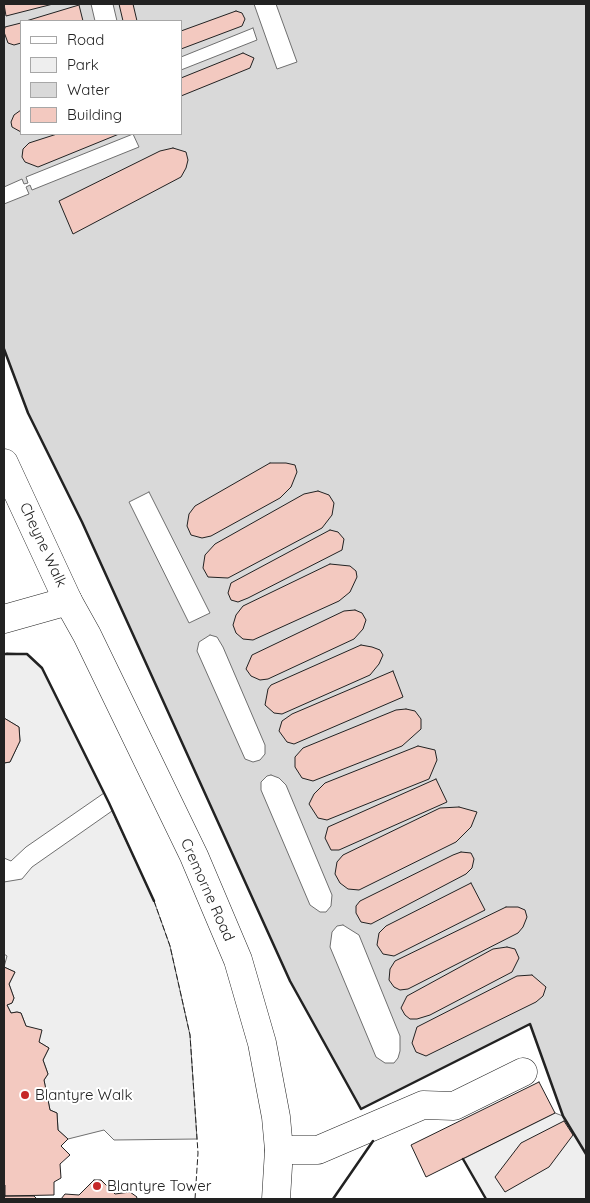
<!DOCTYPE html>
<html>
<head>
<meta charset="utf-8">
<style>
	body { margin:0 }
	#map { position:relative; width:590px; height:1203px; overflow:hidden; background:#fff; font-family:Quicksand,sans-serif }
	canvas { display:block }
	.frame { position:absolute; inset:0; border:5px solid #222; pointer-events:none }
	.legend { position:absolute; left:20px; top:20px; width:162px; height:115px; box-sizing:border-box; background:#fff; border:1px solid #a7a7a7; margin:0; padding:6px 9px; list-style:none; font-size:15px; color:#222 }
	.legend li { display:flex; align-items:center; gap:10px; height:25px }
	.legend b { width:25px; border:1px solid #a7a7a7 }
</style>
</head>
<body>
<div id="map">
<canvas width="590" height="1203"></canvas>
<div class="frame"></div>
<ul class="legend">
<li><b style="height:6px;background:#fff"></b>Road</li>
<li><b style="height:14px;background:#eee"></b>Park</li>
<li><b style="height:14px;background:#d9d9d9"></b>Water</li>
<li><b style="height:14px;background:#f3c9c0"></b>Building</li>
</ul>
</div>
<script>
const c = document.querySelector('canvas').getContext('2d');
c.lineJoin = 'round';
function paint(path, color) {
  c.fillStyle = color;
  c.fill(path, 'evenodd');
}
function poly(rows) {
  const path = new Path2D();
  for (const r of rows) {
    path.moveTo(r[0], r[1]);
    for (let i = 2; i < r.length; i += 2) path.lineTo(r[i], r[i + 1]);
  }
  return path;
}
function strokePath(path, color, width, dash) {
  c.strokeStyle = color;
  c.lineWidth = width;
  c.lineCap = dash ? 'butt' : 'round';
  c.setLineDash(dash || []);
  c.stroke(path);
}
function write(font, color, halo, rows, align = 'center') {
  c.font = font + ' Quicksand,sans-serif';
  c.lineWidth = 4;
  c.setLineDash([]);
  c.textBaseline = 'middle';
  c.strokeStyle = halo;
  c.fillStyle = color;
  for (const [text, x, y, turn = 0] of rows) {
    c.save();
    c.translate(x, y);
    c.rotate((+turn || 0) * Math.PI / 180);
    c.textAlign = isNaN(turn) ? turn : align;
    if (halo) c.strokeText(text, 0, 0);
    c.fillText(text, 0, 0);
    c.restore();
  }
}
const green = poly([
	[7,653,27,654,42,668,104,793,26,847,11,861,4,858,4,763,10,762,20,741,19,727,4,718,4,654,7,653],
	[112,811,154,901,170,946,190,1035,197,1139,114,1140,104,1130,68,1139,58,1130,57,1113,50,1110,44,1080,48,1074,43,1060,49,1048,39,1042,26,1026,21,1013,17,1012,11,1013,7,1005,12,1003,14,998,9,984,15,972,4,967,7,956,4,954,4,882,22,879,32,867,112,811],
	[555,1113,563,1116,586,1154,586,1199,486,1199,463,1159,555,1113]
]);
const water = poly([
	[4,4,586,4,586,1154,563,1116,530,1024,361,1109,290,981,82,522,28,413,4,349,4,4],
	[21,21,181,21,181,134,21,134,21,21]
]);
const pier = poly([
	[91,4,113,4,117,21,95,21,91,4],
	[254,4,276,4,297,62,277,69,254,4],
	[253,28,257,40,181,70,181,57,253,28],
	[133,134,139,147,32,190,30,185,26,187,29,194,4,204,4,187,22,179,24,184,28,183,26,177,133,134],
	[149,492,210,613,189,623,129,502,149,492],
	[210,635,217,637,223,647,265,745,265,754,260,760,253,762,245,759,197,651,199,642,210,635],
	[271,775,279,778,286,785,332,895,331,906,326,912,320,912,310,905,261,790,261,782,267,776,271,775],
	[343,925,359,935,400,1036,400,1051,398,1058,394,1063,385,1063,376,1057,330,947,332,932,337,926,343,925]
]);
const building = poly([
	[4,4,53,4,6,16,4,4],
	[119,4,133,4,137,21,123,21,119,4],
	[79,5,83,21,26,21,79,5],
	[236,11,242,13,245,19,242,26,181,49,181,31,236,11],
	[21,23,21,43,14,45,8,43,4,32,5,27,21,23],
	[243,53,254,58,250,68,181,96,181,78,243,53],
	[21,110,21,132,12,127,11,122,14,115,21,110],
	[57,134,119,134,38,167,25,162,22,157,23,149,29,143,57,134],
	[173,148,186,152,188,160,186,168,181,177,73,234,59,201,160,151,173,148],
	[270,463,286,463,295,465,297,472,291,487,280,498,211,536,202,538,191,535,187,526,189,514,195,506,270,463],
	[318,491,329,495,334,503,332,515,322,528,228,578,208,577,203,568,205,555,215,544,304,494,318,491],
	[330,530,338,532,344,539,342,550,248,598,238,602,231,600,228,593,231,583,330,530],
	[330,564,350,566,356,571,357,577,350,592,339,601,253,640,243,639,236,633,233,625,236,615,243,606,330,564],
	[355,610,362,613,366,620,363,629,354,639,268,679,260,680,251,676,246,669,252,655,344,611,355,610],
	[361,645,372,647,380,650,383,655,379,664,370,675,282,714,274,713,265,705,268,689,271,685,361,645],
	[393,671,403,697,294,744,287,742,279,731,282,721,292,714,393,671],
	[406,709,415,711,421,719,421,729,402,746,313,781,302,778,295,767,295,757,303,748,396,710,406,709],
	[4,718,19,727,20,741,10,762,4,763,4,718],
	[418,746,435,750,437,760,429,779,327,820,318,818,309,804,314,794,325,783,418,746],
	[436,779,447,802,339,850,331,850,325,838,328,827,436,779],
	[459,807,477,812,471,827,456,842,359,890,348,889,340,883,335,874,337,862,343,855,440,808,459,807],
	[461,852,471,853,474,859,472,868,466,874,371,924,361,922,356,913,356,906,360,901,453,855,461,852],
	[471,883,485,910,394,956,383,954,377,945,379,933,386,926,471,883],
	[506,907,518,907,525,910,527,917,523,927,518,933,408,989,400,990,394,987,389,980,390,969,395,961,506,907],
	[507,947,515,949,519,958,512,972,430,1015,417,1019,410,1019,405,1015,401,1008,407,996,493,949,507,947],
	[4,967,15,972,9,984,14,998,12,1003,7,1005,11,1013,17,1012,21,1013,26,1026,42,1030,39,1042,49,1048,43,1060,48,1074,44,1080,50,1110,57,1113,58,1130,68,1139,61,1146,70,1155,60,1164,61,1178,54,1182,54,1195,5,1196,5,1185,4,1184,4,967],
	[532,975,546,987,543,996,536,1002,426,1056,416,1052,412,1043,417,1027,517,976,532,975],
	[539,1082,555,1113,426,1177,411,1145,539,1082],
	[564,1121,573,1135,549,1167,505,1192,495,1177,521,1143,564,1121],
	[94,1180,101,1180,115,1194,130,1192,137,1197,136,1199,61,1199,65,1194,79,1195,94,1180],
	[5,1196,34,1196,37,1199,4,1199,5,1196]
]);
const minor = poly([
	[4,619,68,601],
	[279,1150,318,1150,423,1105,454,1106,523,1072]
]);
const highway = poly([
	[4,463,68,601,87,635,194,856,238,960,262,1043,276,1117,279,1150,276,1199]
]);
const fence = poly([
	[154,901,170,946,190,1035,198,1153,195,1199]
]);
const wall = poly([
	[4,349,28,413,82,522,290,981,361,1109,530,1024,563,1116,586,1154],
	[4,654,27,654,42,668,109,803,154,901],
	[463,1159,486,1199],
	[333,1199,373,1141]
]);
const markers = [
	[25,1095,5,"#c62828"],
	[97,1186,5,"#c62828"]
];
const streetNames = [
	["Cheyne Walk",43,545,65],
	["Cremorne Road",207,890,66]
];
const poiNames = [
	["Blantyre Walk",35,1095],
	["Blantyre Tower",107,1186]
];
paint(green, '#eee');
strokePath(green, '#6f6f6f', 1);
paint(water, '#d9d9d9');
strokePath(water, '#6f6f6f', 1);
paint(pier, '#fff');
strokePath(pier, '#6f6f6f', 1);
paint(building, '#f3c9c0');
strokePath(building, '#222', 1);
strokePath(minor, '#222', 29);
strokePath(highway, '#222', 29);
strokePath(minor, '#fff', 28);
strokePath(highway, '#fff', 28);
strokePath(fence, '#222', 1, [6, 2.5]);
strokePath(wall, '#222', 2.5);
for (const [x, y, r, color] of markers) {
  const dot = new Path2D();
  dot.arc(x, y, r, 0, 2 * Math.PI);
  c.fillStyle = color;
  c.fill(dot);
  strokePath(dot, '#fff', 2);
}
write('15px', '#222', '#fff', streetNames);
write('15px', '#222', '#fff', poiNames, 'left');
</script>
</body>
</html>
